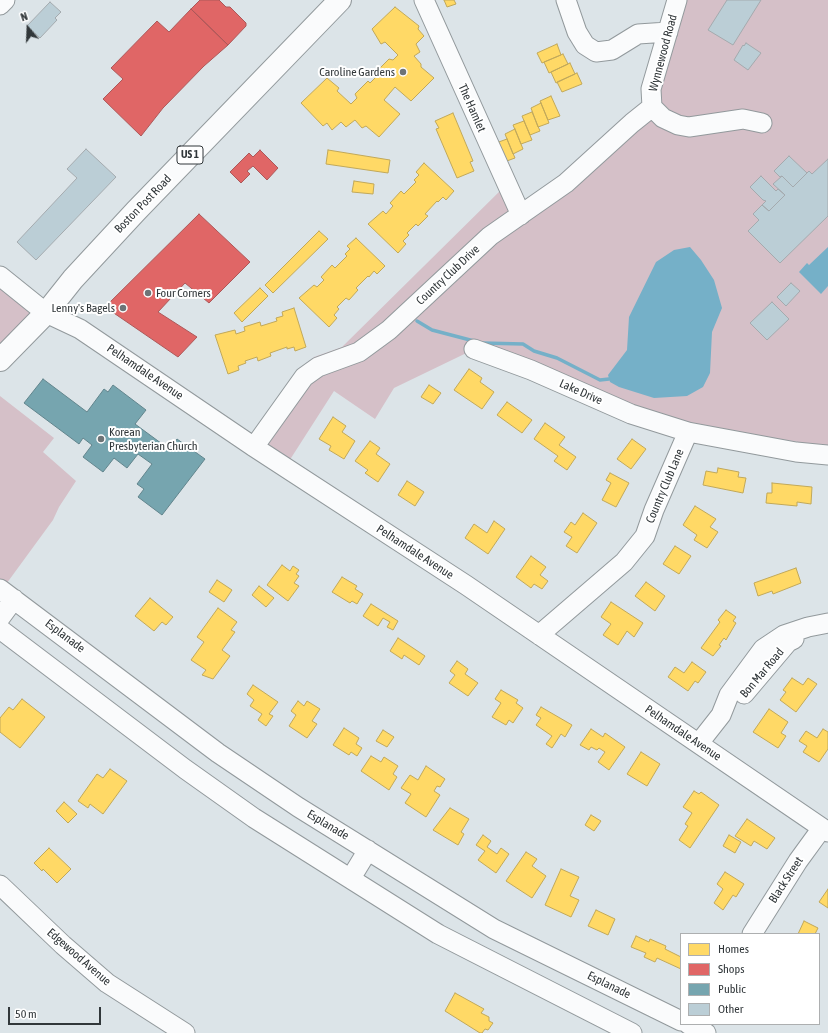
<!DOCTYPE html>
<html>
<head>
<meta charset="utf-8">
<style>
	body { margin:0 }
	#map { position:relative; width:828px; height:1033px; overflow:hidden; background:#dce4e8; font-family:"Asap Condensed",sans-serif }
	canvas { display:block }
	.legend { position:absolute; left:680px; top:933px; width:140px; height:92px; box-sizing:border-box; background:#fff; border:1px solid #adafb0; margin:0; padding:5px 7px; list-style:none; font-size:12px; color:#31373a }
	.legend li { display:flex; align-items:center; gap:8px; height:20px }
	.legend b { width:20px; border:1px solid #adafb0 }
	.north { position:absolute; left:8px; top:8px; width:40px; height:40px; -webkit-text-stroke:3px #fff; paint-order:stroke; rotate:341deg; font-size:11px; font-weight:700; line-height:16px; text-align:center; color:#31373a }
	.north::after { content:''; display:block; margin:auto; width:14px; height:18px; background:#31373a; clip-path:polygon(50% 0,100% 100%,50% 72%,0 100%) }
	.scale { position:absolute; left:8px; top:1007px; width:93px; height:18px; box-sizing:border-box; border:2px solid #31373a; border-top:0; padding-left:5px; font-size:12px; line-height:14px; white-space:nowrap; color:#31373a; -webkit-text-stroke:3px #fff; paint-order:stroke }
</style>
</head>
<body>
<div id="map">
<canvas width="828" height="1033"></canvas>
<ul class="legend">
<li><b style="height:11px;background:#ffd966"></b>Homes</li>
<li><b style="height:11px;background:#e06666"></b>Shops</li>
<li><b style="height:11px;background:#76a5af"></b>Public</li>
<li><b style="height:11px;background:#bbced6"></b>Other</li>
</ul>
<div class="north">N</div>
<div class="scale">50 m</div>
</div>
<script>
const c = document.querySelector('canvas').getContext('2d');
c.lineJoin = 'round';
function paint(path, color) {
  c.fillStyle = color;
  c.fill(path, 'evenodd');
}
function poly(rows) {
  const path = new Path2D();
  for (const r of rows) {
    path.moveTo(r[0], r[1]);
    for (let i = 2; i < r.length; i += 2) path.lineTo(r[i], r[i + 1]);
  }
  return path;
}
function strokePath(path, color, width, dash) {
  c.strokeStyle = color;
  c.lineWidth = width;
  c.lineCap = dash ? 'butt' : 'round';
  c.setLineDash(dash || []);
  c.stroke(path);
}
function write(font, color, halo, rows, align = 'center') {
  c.font = font + ' "Asap Condensed",sans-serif';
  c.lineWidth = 4;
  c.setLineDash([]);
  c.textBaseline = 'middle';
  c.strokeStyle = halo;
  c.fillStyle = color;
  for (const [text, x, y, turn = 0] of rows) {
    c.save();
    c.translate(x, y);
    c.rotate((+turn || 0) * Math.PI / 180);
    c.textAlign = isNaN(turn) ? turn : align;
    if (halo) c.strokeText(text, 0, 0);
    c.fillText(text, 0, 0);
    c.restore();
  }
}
const green = poly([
	[678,0,828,0,828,447,691,424,597,394,483,345,394,388,375,419,334,391,284,469,245,442,314,357,342,347,505,186,522,219,654,105],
	[0,280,46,313,0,364],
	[0,396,54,438,43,452,76,481,59,507,53,520,4,587,0,585]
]);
const water = poly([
	[690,247,701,260,714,280,722,308,712,332,710,373,703,387,687,396,654,398,619,387,610,382,608,375,627,350,629,317,656,262,674,250],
	[828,247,828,286,821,294,799,272,807,263,809,265]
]);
const homes = poly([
	[444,0,454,0,456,4,447,7,444,0],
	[395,7,419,26,418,29,424,36,416,44,420,52,414,56,421,64,421,67,434,78,411,101,395,87,384,100,400,114,379,137,366,126,362,128,355,120,346,127,341,122,332,130,327,123,323,126,301,103,327,78,339,88,337,91,351,104,357,98,355,94,368,81,370,83,379,74,378,70,389,59,393,60,398,55,385,42,381,44,372,29,395,7],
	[557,44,561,55,542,63,537,53,557,44],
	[563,54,568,64,549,73,544,62,563,54],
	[570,63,575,74,556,83,551,72,570,63],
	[577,73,582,84,562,92,557,82,577,73],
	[551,96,560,116,548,120,540,101,551,96],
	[541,103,549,123,538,127,531,108,541,103],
	[532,112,540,131,530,135,522,116,532,112],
	[453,113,473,161,470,162,474,171,457,178,436,129,439,128,435,121,453,113],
	[524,121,532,140,521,144,513,125,524,121],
	[515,129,523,149,513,154,505,134,515,129],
	[507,139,515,158,504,162,496,143,507,139],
	[328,150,390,160,388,173,326,164,328,150],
	[424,163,454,191,446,200,443,197,438,202,437,201,425,214,428,216,418,226,416,224,407,233,409,235,403,241,406,244,398,253,368,224,383,211,386,214,393,206,390,203,401,191,404,194,416,182,414,180,419,175,416,172,424,163],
	[354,181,374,184,373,194,352,192,354,181],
	[319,231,328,239,273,293,265,285,319,231],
	[356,238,385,266,377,274,374,271,369,277,368,276,356,288,358,290,349,300,346,298,337,307,339,309,334,315,337,318,329,327,299,298,314,285,317,287,324,280,321,277,332,265,335,268,347,256,345,254,350,249,347,246,356,238],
	[260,288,268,296,242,322,234,313,260,288],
	[294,308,306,347,295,351,294,347,287,349,287,347,270,353,271,356,258,361,257,357,245,361,246,363,238,366,239,370,228,374,215,335,235,330,236,334,245,331,244,327,260,322,261,326,277,321,276,318,283,316,282,312,294,308],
	[469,369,482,378,480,382,494,392,482,409,454,390,469,369],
	[429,385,441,393,433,404,421,397,429,385],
	[507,402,532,420,522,433,497,415,507,402],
	[333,417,346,426,342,432,355,441,344,459,329,450,331,446,319,439,333,417],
	[545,423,565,437,559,445,576,457,567,470,554,461,558,456,534,439,545,423],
	[632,439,646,449,631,469,617,459,632,439],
	[370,441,380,448,376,454,390,464,378,482,365,473,368,470,355,461,370,441],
	[718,468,739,472,738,477,746,478,743,493,703,485,706,471,717,473,718,468],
	[610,473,629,483,616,507,602,500,611,483,606,480,610,473],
	[407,481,424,492,415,506,398,495,407,481],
	[772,483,812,487,811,504,797,502,797,506,766,503,767,493,772,493,772,483],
	[695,506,716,519,710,527,718,532,707,548,694,540,697,535,683,525,695,506],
	[583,513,597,523,577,553,566,546,572,537,564,532,571,522,575,525,583,513],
	[494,521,505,529,488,554,465,538,474,524,487,533,494,521],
	[675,546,691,556,679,574,663,564,675,546],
	[531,556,546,567,540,575,548,581,542,589,534,584,531,588,516,577,531,556],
	[282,565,290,571,293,566,299,570,296,574,299,576,294,583,299,586,288,601,267,585,282,565],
	[796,568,801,583,773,594,772,591,758,596,754,583,796,568],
	[342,577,357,586,355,589,363,594,357,604,352,601,350,603,332,592,342,577],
	[217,580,232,590,224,602,209,592,217,580],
	[646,582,665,596,655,611,635,596,646,582],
	[259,586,274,598,266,607,252,595,259,586],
	[150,598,173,617,166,625,162,622,154,631,135,616,150,598],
	[611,602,643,623,634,637,627,631,618,645,603,635,611,624,601,617,611,602],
	[371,604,398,621,393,630,387,627,390,622,383,618,378,626,363,616,371,604],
	[218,608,237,622,231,630,235,632,222,650,230,656,213,679,202,675,206,670,191,660,204,642,197,637,218,608],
	[726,610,736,617,733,621,736,623,726,640,724,638,719,645,721,646,713,656,701,648,720,622,718,620,726,610],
	[398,638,425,656,419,665,404,655,402,659,390,651,398,638],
	[457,661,468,669,465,674,478,683,468,696,449,683,455,675,450,671,457,661],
	[692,662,706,672,698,683,695,681,688,691,668,677,675,667,684,673,692,662],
	[792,678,803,685,808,678,817,684,796,712,780,700,786,692,783,690,792,678],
	[253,685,278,702,269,714,273,716,266,726,258,720,262,714,250,706,254,700,247,694,253,685],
	[501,690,518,700,516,703,523,708,513,723,509,720,506,725,492,717,501,703,495,699,501,690],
	[22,699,45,717,20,748,0,732,0,718,9,707,13,710,22,699],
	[298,701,304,706,307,701,320,709,312,721,317,724,307,738,289,726,296,715,291,711,298,701],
	[541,707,572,725,565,737,561,734,552,748,546,744,552,736,536,725,541,718,536,715,541,707],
	[769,709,788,722,781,733,786,736,778,748,753,732,769,709],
	[344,728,359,738,356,744,362,748,357,756,351,752,349,755,333,745,344,728],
	[591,729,603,737,605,733,625,747,609,770,598,762,605,752,599,748,597,750,591,747,589,750,580,745,591,729],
	[823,729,828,732,828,749,819,762,803,752,807,746,799,741,806,731,817,738,823,729],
	[383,730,394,737,387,747,376,741,383,730],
	[641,752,660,764,647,786,627,774,641,752],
	[371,756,381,762,384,757,398,766,393,774,397,777,389,790,361,771,371,756],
	[426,766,445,779,440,787,437,786,434,791,440,795,426,817,405,803,411,794,401,788,410,775,418,780,426,766],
	[110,769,127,781,103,814,90,804,88,808,78,801,97,774,103,778,110,769],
	[694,791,699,794,701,792,719,805,690,848,679,840,688,826,685,824,692,813,683,807,694,791],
	[64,802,77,814,68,823,56,811,64,802],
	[450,808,469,819,461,832,464,834,458,845,433,830,450,808],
	[591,815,601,821,594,831,585,825,591,815],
	[747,819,775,838,767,849,754,841,751,846,735,836,747,819],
	[483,835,491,841,487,847,497,854,501,848,509,854,496,873,478,860,485,851,476,845,483,835],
	[729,835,741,842,735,853,723,846,729,835],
	[49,848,71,869,57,883,43,869,42,871,34,863,49,848],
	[526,852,537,859,532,866,546,876,532,898,506,881,526,852],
	[561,869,579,877,570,896,579,900,571,917,545,905,561,869],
	[725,872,744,884,736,897,733,895,723,910,714,903,723,889,717,884,725,872],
	[828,889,828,908,819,902,828,889],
	[596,910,615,919,608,935,588,926,596,910],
	[804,921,818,928,815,934,798,934,804,921],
	[636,936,649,942,650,939,666,946,665,949,681,957,681,969,657,958,655,962,644,957,646,953,631,947,636,936],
	[455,993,484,1009,481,1013,489,1017,489,1021,493,1023,488,1030,485,1029,482,1033,480,1033,445,1011,455,993]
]);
const shops = poly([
	[200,0,219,0,226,7,230,7,246,23,246,26,228,45,191,9,200,0],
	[191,9,228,45,204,66,163,108,141,136,103,99,123,79,111,68,157,21,169,32,191,9],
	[260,150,278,168,267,180,253,166,247,171,250,174,241,183,230,172,249,153,253,157,260,150],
	[199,214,250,262,209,303,185,283,158,312,197,337,178,357,105,307,199,214]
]);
const public = poly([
	[43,379,87,412,104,389,108,392,113,385,146,410,135,424,169,449,177,439,205,459,162,515,138,497,144,489,137,484,152,464,138,454,127,468,114,458,103,472,83,457,92,445,83,438,79,444,24,403,43,379]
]);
const stream = poly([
	[417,321,432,330,474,341],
	[482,343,523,344,534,351,557,358,600,380,609,379]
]);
const building = poly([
	[727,0,761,0,733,45,708,30,727,0],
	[50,2,61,12,55,18,57,20,40,38,27,26,50,2],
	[746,43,761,53,748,70,734,60,743,45,744,46,746,43],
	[86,149,116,177,36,260,17,242,77,178,67,169,86,149],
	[789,156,807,173,793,187,782,176,780,177,774,171,789,156],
	[828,159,828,216,780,263,748,231,759,220,753,214,762,205,769,211,785,195,773,184,782,176,793,187,809,171,812,174,828,159],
	[761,176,776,191,778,189,785,195,769,211,762,205,766,201,763,200,750,187,761,176],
	[791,283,800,291,786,306,777,297,791,283],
	[772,302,789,319,767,340,750,323,772,302]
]);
const minor = poly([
	[424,0,521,215],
	[566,0,577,32,585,45,596,52,612,50,638,34,668,32],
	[0,5,5,0],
	[652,107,663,118,678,125,689,127,743,119,762,123],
	[652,107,651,89,677,0],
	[0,276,46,313,80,329,254,447,466,585,828,832],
	[474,349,531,370,631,414,688,432,796,452,828,455],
	[254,447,304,377,318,367,359,352,389,330,490,236,566,183,632,123,652,107],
	[0,589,218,753,298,807,494,929,681,1021],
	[0,618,14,599],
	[0,629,185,769,254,818,438,934,632,1033],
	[539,635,624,562,645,536,654,510,688,432],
	[744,694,788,642,794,639],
	[699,743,721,715,729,695,763,649,784,635,808,627,828,623],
	[351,878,368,850],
	[0,885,63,945,107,983,185,1033],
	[752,934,798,861,822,828],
	[688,1024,706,1033]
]);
const major = poly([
	[0,360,46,313,73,279,136,211,340,0]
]);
const markers = [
	[403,72,4,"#6d7477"],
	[148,293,4,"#6d7477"],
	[123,308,4,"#6d7477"],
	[101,439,4,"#6d7477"]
];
const shields = [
	[190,155,26]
];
const shieldNames = [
	["US 1",190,155]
];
const streetNames = [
	["Wynnewood Road",663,53,-75],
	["The Hamlet",472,108,66],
	["Boston Post Road",143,204,-46],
	["Country Club Drive",448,275,-43],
	["Pelhamdale Avenue",145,372,34],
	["Lake Drive",581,392,24],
	["Country Club Lane",665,486,-67],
	["Pelhamdale Avenue",415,552,33],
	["Esplanade",65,636,37],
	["Bon Mar Road",762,673,-50],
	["Pelhamdale Avenue",683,733,34],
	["Esplanade",328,825,31],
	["Black Street",786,880,-57],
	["Edgewood Avenue",79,957,41],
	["Esplanade",609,985,26]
];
const poiNames = [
	["Caroline Gardens",395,72],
	["Four Corners",156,293,"left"],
	["Lenny's Bagels",115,308],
	["Korean",109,432,"left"],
	["Presbyterian Church",109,446,"left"]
];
paint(green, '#d5c0c8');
paint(water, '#75b0c8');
paint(homes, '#ffd966');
strokePath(homes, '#c1a859', 1);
paint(shops, '#e06666');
strokePath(shops, '#ac5859', 1);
paint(public, '#76a5af');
strokePath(public, '#61848c', 1);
strokePath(stream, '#75b0c8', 3.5);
paint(building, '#bbced6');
strokePath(building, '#a4aaae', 1);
strokePath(minor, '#92999c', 21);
strokePath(major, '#92999c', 24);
strokePath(minor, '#fafbfc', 19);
strokePath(major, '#fafbfc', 22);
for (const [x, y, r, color] of markers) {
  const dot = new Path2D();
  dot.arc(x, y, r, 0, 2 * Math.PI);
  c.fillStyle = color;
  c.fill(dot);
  strokePath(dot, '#fff', 1.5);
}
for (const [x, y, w] of shields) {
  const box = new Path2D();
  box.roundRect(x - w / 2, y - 9, w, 18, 3);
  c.fillStyle = '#fff';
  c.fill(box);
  strokePath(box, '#31373a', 1);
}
write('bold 11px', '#31373a', null, shieldNames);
write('12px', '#31373a', '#fff', streetNames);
write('12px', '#31373a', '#fff', poiNames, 'right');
</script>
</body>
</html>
